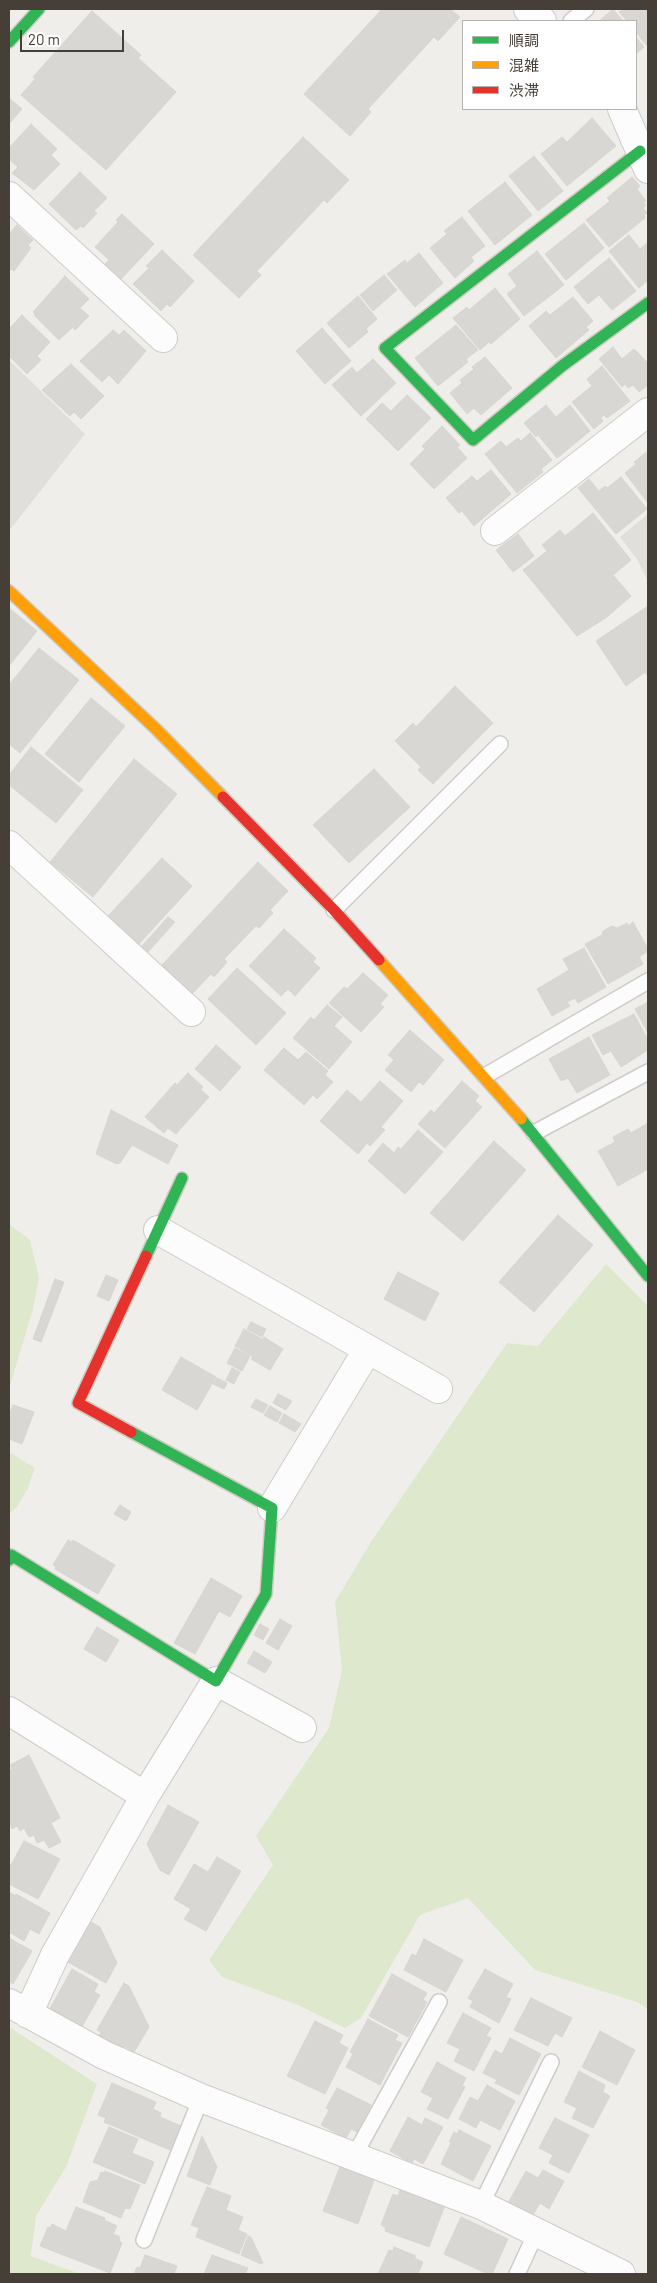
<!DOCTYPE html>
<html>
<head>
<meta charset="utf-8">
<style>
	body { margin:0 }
	#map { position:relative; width:657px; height:2283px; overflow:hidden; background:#f0eeea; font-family:Barlow,"Noto Sans JP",sans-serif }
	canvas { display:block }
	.frame { position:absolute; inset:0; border:10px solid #453f37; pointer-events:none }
	.legend { position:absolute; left:462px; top:20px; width:175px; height:90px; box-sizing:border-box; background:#fff; border:1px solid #b5b2af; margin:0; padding:6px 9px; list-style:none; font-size:15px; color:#453f37 }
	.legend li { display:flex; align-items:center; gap:10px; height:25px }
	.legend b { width:25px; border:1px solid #b5b2af }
	.scale { position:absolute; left:20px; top:30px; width:104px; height:22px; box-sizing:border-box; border:2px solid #453f37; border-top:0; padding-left:6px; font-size:15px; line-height:18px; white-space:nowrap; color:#453f37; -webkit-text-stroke:4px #fff; paint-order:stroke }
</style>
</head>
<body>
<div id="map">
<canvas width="657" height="2283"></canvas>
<div class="frame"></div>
<ul class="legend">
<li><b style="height:6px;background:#30b455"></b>順調</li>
<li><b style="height:6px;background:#ff9f0a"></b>混雑</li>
<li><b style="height:6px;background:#e5322d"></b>渋滞</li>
</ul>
<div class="scale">20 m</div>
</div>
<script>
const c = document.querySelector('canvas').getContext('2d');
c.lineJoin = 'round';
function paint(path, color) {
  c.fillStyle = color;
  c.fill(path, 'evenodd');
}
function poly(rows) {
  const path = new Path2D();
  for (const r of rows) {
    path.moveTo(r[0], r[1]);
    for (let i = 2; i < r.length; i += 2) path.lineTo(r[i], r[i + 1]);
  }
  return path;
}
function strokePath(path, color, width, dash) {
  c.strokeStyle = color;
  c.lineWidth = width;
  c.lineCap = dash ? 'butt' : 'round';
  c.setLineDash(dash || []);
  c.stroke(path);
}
const green = poly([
	[9,1224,30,1240,39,1278,33,1309,9,1389],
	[606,1264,648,1306,648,2009,637,2002,535,1970,468,1898,420,1915,361,2018,345,2028,298,2005,222,1977,209,1960,273,1865,256,1836,329,1728,342,1670,335,1602,371,1542,507,1343,538,1346],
	[9,1452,35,1468,27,1490,17,1507,9,1514],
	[9,2027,97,2084,66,2167,36,2216,31,2256,80,2274,9,2274]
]);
const parking = poly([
	[9,360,85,434,9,531],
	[648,514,648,582,637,559,620,537]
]);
const building = poly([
	[382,9,450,9,460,17,438,41,434,37,368,109,371,112,350,136,304,94,382,9],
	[613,9,623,21,599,21,613,9],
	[624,9,648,9,648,43,646,45,636,32,636,21,627,21,619,12,624,9],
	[92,11,141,55,138,58,176,92,106,170,21,95,35,79,33,77,92,11],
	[636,37,644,47,636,54,636,37],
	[9,98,22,109,9,124,9,98],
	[592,118,616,146,567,186,541,154,562,137,567,142,592,118],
	[31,124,57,149,51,155,60,164,34,190,12,173,18,167,9,159,9,148,31,124],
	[303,137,349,180,327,203,324,200,257,271,261,275,239,298,193,255,303,137],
	[534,156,563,191,538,211,509,176,534,156],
	[80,172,107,198,94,211,97,213,83,228,81,226,76,230,49,204,80,172],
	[632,177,640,186,637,189,646,201,643,203,646,205,643,208,647,213,644,216,645,218,609,247,586,220,610,201,607,198,632,177],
	[505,182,532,215,495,245,468,211,505,182],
	[122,214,154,244,121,279,105,264,109,260,95,247,118,222,116,220,122,214],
	[462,217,485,246,471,257,474,261,455,278,430,248,447,234,444,231,462,217],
	[584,223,604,248,566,280,545,254,584,223],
	[17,225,33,240,28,245,31,248,14,271,11,269,9,271,9,234,17,225],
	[629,235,640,249,648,242,648,280,639,288,609,251,629,235],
	[162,250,194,281,170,307,167,304,161,311,133,284,149,268,146,266,162,250],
	[537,251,564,285,524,316,507,294,517,286,508,274,537,251],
	[419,253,443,283,415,307,387,274,405,260,407,263,419,253],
	[609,258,636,291,612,310,599,295,588,304,574,287,609,258],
	[384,275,397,290,373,311,360,295,384,275],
	[65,276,89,299,80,308,89,316,75,330,73,327,59,340,34,315,35,314,33,312,65,276],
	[495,288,520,319,491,344,489,342,480,350,453,318,467,307,469,310,495,288],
	[358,296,377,319,366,329,368,332,349,348,327,323,358,296],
	[573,297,593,321,586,327,589,330,556,358,529,326,546,311,550,315,573,297],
	[22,315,50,342,37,356,41,360,27,374,9,356,9,329,22,315],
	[456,325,478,350,466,359,468,362,438,386,415,358,456,325],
	[322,328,351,361,325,384,296,351,322,328],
	[113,330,119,335,124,330,146,351,118,384,109,375,102,382,80,361,113,330],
	[613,347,622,359,634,349,648,363,648,385,639,392,633,385,628,388,625,384,622,387,599,359,613,347],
	[485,357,512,388,481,415,474,408,467,414,450,393,462,383,460,380,474,369,472,367,485,357],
	[373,359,396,383,361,416,332,385,352,367,357,373,373,359],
	[71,364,104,396,81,419,74,412,70,416,42,390,71,364],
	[602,366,630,401,607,418,604,415,601,418,603,421,594,429,572,402,592,386,587,379,602,366],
	[407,395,431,418,398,451,366,419,382,403,391,411,407,395],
	[546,405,556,417,570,405,590,431,557,458,538,435,536,437,524,423,546,405],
	[442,426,460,445,457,447,467,458,434,489,410,464,425,449,422,446,442,426],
	[530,433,552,460,541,469,543,472,517,493,485,454,501,441,506,447,518,438,521,441,530,433],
	[648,451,648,503,625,473,636,464,634,462,648,451],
	[491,470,511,494,474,526,462,511,459,513,446,498,472,476,477,481,491,470],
	[621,477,647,509,616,534,578,488,589,479,599,491,605,486,607,488,621,477],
	[593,513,631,560,613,575,631,596,607,617,577,636,523,570,547,551,542,545,560,530,565,536,593,513],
	[518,534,534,556,513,572,496,550,518,534],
	[648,606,648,677,645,672,626,686,596,641,648,606],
	[9,608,37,631,9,666,9,608],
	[39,648,79,680,20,753,9,744,9,685,39,648],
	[455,686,493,723,433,784,418,770,421,767,395,741,413,723,416,727,455,686],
	[91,698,125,726,79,782,45,754,91,698],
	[31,747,83,790,56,823,9,785,9,775,31,747],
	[134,759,177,794,93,897,50,862,134,759],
	[374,769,410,807,349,863,313,825,374,769],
	[162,858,192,886,139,944,108,916,162,858],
	[258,862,288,891,270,910,273,913,259,928,256,926,224,959,227,962,214,977,211,974,192,994,162,965,258,862],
	[168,917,175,922,147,953,141,947,168,917],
	[633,922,648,949,648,951,639,957,643,964,608,984,585,944,602,935,603,931,612,926,617,928,627,923,628,926,633,922],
	[284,929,316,958,313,962,320,968,295,996,288,989,281,996,249,966,284,929],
	[584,948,606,987,578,1003,575,998,567,1002,570,1006,552,1016,537,989,569,970,563,959,584,948],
	[237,968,286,1013,256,1045,208,999,237,968],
	[363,973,388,995,380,1004,384,1007,361,1032,329,1003,344,987,347,989,363,973],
	[648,1002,648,1033,635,1009,648,1002],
	[327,1005,342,1017,334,1026,352,1042,329,1069,293,1038,311,1017,314,1020,327,1005],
	[634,1014,648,1040,648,1050,621,1067,611,1051,603,1055,592,1035,634,1014],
	[410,1030,444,1060,423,1085,419,1082,411,1092,385,1070,394,1060,388,1055,410,1030],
	[589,1037,610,1075,577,1093,568,1078,561,1081,549,1059,589,1037],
	[216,1045,241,1067,220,1091,195,1069,216,1045],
	[284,1048,298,1060,306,1052,328,1071,325,1075,333,1082,317,1099,313,1095,304,1105,264,1070,284,1048],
	[188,1073,203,1087,201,1090,209,1097,176,1134,168,1128,164,1133,145,1117,175,1083,177,1085,188,1073],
	[380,1081,403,1101,381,1127,385,1130,370,1146,367,1143,358,1154,320,1121,347,1090,361,1102,380,1081],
	[462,1081,479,1096,475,1101,482,1107,445,1148,418,1124,431,1110,434,1113,462,1081],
	[111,1110,178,1145,168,1164,132,1145,120,1163,117,1164,96,1154,111,1110],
	[648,1123,648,1169,618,1186,598,1151,615,1142,613,1137,628,1129,631,1133,648,1123],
	[418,1130,443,1152,405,1194,368,1161,383,1143,394,1153,398,1147,401,1149,418,1130],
	[494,1141,526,1170,463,1241,430,1213,494,1141],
	[558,1215,593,1245,534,1312,499,1282,558,1215],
	[398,1272,439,1293,425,1321,384,1299,398,1272],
	[106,1275,118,1280,109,1301,97,1296,106,1275],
	[55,1279,64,1282,41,1342,33,1339,55,1279],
	[251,1322,266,1329,262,1337,247,1329,251,1322],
	[244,1329,262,1339,252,1356,235,1346,244,1329],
	[264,1337,283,1349,270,1370,251,1359,264,1337],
	[235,1348,250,1356,242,1371,227,1363,235,1348],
	[181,1357,216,1377,197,1410,162,1390,181,1357],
	[232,1368,240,1372,234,1384,226,1380,232,1368],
	[217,1378,227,1383,224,1389,213,1384,217,1378],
	[278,1394,292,1401,286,1410,273,1403,278,1394],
	[256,1399,268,1405,263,1413,251,1407,256,1399],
	[13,1405,34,1412,22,1444,9,1439,9,1416,13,1405],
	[270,1406,282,1413,277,1422,264,1415,270,1406],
	[284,1414,301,1424,295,1432,279,1423,284,1414],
	[120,1505,131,1512,126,1521,114,1514,120,1505],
	[68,1540,72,1542,73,1540,115,1565,98,1594,55,1569,56,1566,53,1565,68,1540],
	[211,1578,242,1596,230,1617,219,1611,195,1654,174,1643,211,1578],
	[280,1619,292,1626,278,1650,266,1643,280,1619],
	[260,1624,269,1629,263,1640,254,1635,260,1624],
	[97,1627,119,1640,106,1662,84,1649,97,1627],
	[254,1651,272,1662,265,1673,247,1663,254,1651],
	[29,1755,60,1818,51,1823,61,1842,49,1848,44,1840,37,1843,34,1835,29,1837,24,1828,20,1831,17,1826,12,1829,9,1821,9,1771,12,1769,10,1765,29,1755],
	[168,1805,199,1822,169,1875,160,1870,147,1844,168,1805],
	[24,1841,60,1859,38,1899,9,1884,9,1864,11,1865,24,1841],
	[217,1857,241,1871,206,1931,184,1919,191,1909,174,1899,194,1864,208,1872,217,1857],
	[11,1893,15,1896,16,1894,50,1913,39,1934,30,1929,24,1941,9,1932,9,1897,11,1893],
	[89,1921,100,1927,117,1963,106,1983,66,1961,89,1921],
	[9,1938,32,1951,13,1984,9,1981,9,1938],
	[424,1939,463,1960,446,1992,404,1970,412,1954,416,1956,424,1939],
	[72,1969,98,1984,94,1992,100,1995,79,2032,47,2014,72,1969],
	[485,1969,513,1984,506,1997,511,1999,499,2023,470,2007,473,2001,468,1998,485,1969],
	[392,1974,427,1993,423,2000,427,2002,408,2037,369,2016,392,1974],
	[124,1983,129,1986,149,2027,134,2052,124,2046,120,2055,96,2041,101,2032,97,2030,124,1983],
	[531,1998,572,2018,562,2037,555,2033,548,2046,514,2030,531,1998],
	[463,2013,491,2028,486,2036,491,2038,474,2071,454,2061,460,2049,447,2043,463,2013],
	[368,2019,398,2035,395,2040,402,2043,380,2085,346,2067,353,2054,350,2052,368,2019],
	[315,2021,343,2035,339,2043,348,2048,325,2094,287,2076,315,2021],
	[600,2031,635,2050,617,2085,582,2067,600,2031],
	[510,2038,541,2054,519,2095,495,2083,497,2080,483,2073,495,2050,502,2054,510,2038],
	[437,2062,466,2078,462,2086,465,2087,448,2119,427,2109,433,2098,421,2092,437,2062],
	[579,2071,605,2085,603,2092,610,2096,593,2128,572,2118,577,2108,564,2102,579,2071],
	[112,2083,156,2102,153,2109,161,2113,160,2117,181,2126,170,2150,104,2122,106,2118,98,2115,112,2083],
	[487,2085,515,2101,500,2130,480,2120,476,2128,459,2119,470,2097,478,2101,487,2085],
	[337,2088,371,2105,357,2132,351,2129,346,2138,321,2125,329,2110,326,2108,337,2088],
	[408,2117,422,2125,425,2118,443,2127,423,2164,414,2159,412,2163,390,2151,408,2117],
	[555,2118,589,2135,569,2173,549,2163,553,2155,539,2148,555,2118],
	[109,2127,138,2139,132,2153,154,2162,145,2184,93,2162,109,2127],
	[459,2130,491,2146,473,2181,441,2164,451,2143,449,2142,454,2132,457,2134,459,2130],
	[202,2136,217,2167,210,2185,187,2176,202,2136],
	[341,2164,375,2177,358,2224,323,2211,341,2164],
	[543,2170,564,2181,549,2209,540,2203,533,2215,508,2203,526,2171,538,2178,543,2170],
	[105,2171,140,2185,130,2209,125,2208,121,2218,83,2202,90,2182,98,2180,101,2172,105,2173,105,2171],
	[207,2187,231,2196,226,2210,243,2217,238,2230,247,2234,239,2254,196,2237,199,2228,191,2225,207,2187],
	[401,2188,445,2205,429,2247,385,2231,386,2228,381,2225,393,2194,398,2196,401,2188],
	[76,2207,105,2218,104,2220,117,2226,113,2234,120,2237,119,2241,122,2243,110,2273,40,2246,48,2227,50,2228,52,2224,66,2231,76,2207],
	[461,2217,508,2239,492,2274,488,2274,444,2254,461,2217],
	[248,2236,251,2237,263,2263,261,2264,241,2255,248,2236],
	[394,2247,416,2256,414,2258,423,2262,418,2274,378,2274,389,2250,393,2251,394,2247],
	[145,2255,177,2266,174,2274,134,2274,137,2267,140,2268,145,2255],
	[212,2255,248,2268,245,2274,204,2274,212,2255]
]);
const lane = poly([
	[571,21,586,9],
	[334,910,500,744],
	[485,1076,648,981],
	[534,1133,648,1072],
	[354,2156,439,2002],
	[481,2205,551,2062],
	[144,2240,201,2098],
	[517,2274,536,2233]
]);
const street = poly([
	[528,9,542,21],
	[622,109,648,169],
	[9,196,163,338],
	[495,531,648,412],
	[9,845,191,1012],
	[158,1230,438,1389],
	[272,1508,368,1349],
	[9,1711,145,1796],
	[9,2003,104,2055,201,2098,481,2205,621,2274],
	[28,2014,55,1955,145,1796,216,1681,302,1728]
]);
const fast = poly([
	[9,42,39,9],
	[640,151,385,348,473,440,562,366,648,303],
	[521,1119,648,1276],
	[146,1256,182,1178],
	[9,1560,11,1555,216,1681,266,1594,272,1508,131,1432]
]);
const slow = poly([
	[9,591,157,730,223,797],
	[379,960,521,1119]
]);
const jam = poly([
	[223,797,334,910,379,960],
	[131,1432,78,1403,146,1256]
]);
paint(green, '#dde8cc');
paint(parking, '#e1dfdb');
paint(building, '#d9d7d3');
strokePath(building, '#d8d5d0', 1);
strokePath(lane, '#ceccc8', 18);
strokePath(street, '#ceccc8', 30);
strokePath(fast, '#cecbc1', 14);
strokePath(slow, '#cecbc1', 14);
strokePath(jam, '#cecbc1', 14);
strokePath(lane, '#fdfcfc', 15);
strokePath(street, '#fdfcfc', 28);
strokePath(fast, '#30b455', 11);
strokePath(slow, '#ff9f0a', 11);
strokePath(jam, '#e5322d', 11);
</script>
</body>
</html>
